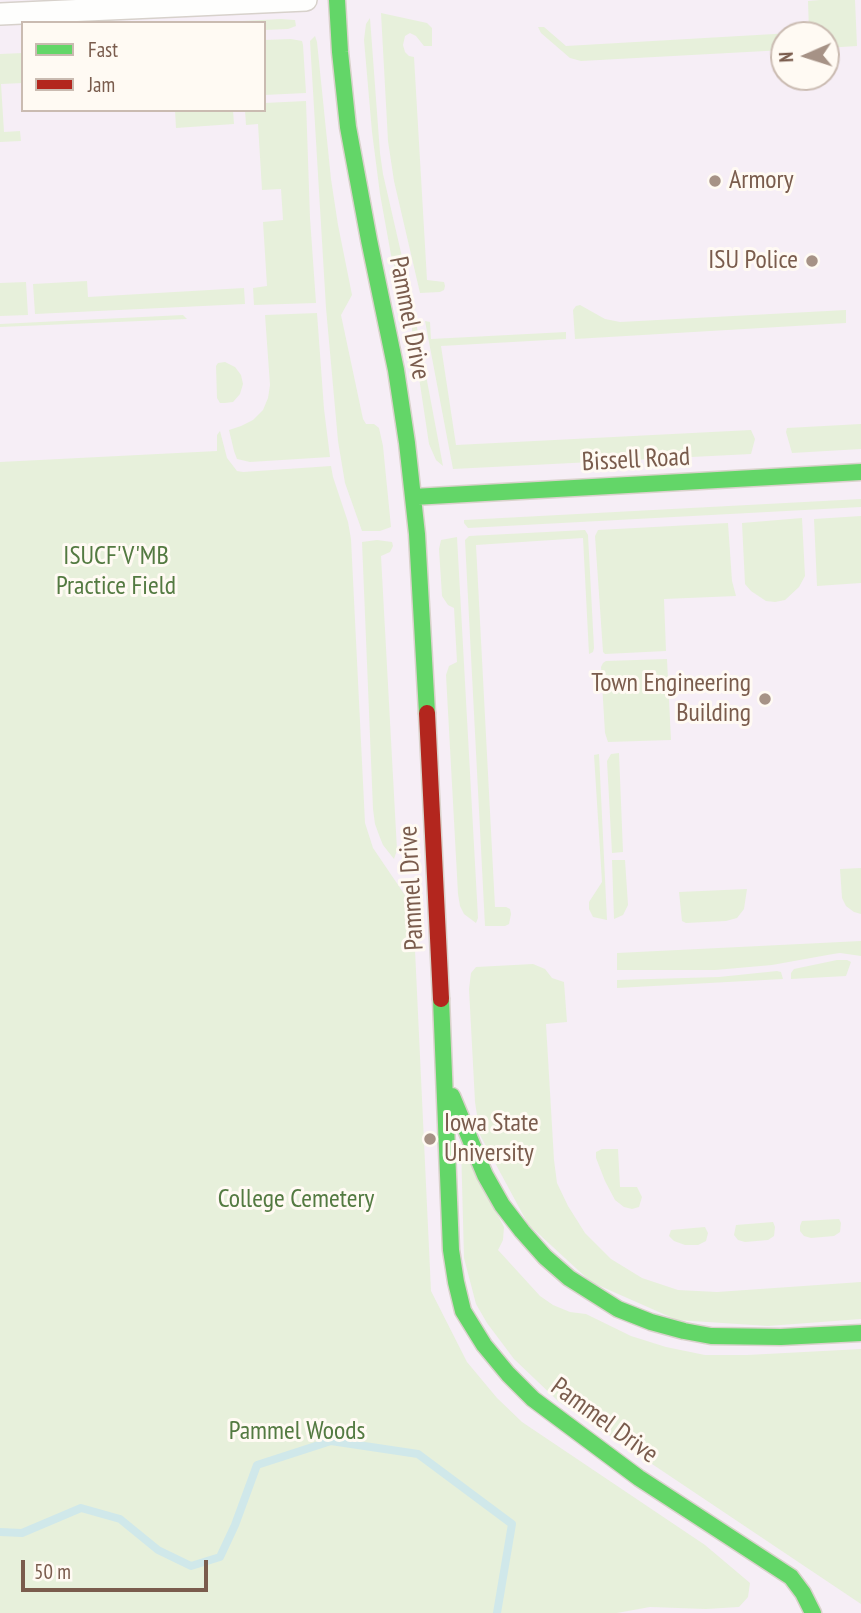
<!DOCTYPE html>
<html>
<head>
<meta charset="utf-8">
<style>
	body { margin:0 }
	#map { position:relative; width:861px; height:1613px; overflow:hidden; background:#f9f5f0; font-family:"PT Sans Narrow",sans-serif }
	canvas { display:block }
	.legend { position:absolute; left:21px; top:21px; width:245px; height:91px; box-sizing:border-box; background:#fffaf3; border:2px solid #cabbb1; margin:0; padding:9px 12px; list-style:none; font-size:21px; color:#7a5c4d }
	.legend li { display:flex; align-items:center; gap:14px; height:35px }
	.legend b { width:35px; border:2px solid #cabbb1 }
	.north { position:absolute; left:770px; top:21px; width:70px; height:70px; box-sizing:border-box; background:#fffaf3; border:2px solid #cabbb1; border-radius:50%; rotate:267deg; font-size:19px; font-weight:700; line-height:28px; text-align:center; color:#7a5c4d }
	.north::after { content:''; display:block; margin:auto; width:24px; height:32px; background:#a69286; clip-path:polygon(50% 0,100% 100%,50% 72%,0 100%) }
	.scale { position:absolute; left:21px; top:1560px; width:187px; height:32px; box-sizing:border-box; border:4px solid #7a5c4d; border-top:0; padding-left:9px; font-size:21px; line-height:24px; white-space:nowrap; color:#7a5c4d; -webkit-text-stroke:5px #fffaf3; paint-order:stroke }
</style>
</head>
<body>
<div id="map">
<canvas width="861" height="1613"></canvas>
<ul class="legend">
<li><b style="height:9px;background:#63d668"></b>Fast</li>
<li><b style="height:9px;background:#b3261e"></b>Jam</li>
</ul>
<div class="north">N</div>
<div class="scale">50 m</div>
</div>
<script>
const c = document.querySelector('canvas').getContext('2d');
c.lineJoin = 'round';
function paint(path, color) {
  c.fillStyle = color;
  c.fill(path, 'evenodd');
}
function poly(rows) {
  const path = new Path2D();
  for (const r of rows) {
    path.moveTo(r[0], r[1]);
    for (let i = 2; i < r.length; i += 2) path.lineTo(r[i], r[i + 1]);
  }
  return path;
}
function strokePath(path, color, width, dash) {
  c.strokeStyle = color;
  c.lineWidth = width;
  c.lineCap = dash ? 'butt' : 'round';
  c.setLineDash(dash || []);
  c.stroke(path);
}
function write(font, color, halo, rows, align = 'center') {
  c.font = font + ' "PT Sans Narrow",sans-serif';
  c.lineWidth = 6;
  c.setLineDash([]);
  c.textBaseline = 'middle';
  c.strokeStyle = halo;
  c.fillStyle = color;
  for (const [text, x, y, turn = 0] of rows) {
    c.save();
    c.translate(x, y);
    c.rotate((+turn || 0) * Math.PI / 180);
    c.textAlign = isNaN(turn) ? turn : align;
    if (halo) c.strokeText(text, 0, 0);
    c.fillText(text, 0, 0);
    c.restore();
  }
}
const education = poly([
	[0,0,861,0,861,1613,0,1613],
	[23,23,264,23,264,110,23,110],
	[784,35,826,35,826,77,784,77]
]);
const green = poly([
	[820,0,855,0,857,46,826,48,826,35,784,35,784,50,581,61,570,58,541,33,538,27,544,27,566,46,809,32,808,1],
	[381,13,427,23,432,28,432,46,424,46,416,36,410,33,405,36,403,45,405,52,409,56,414,57,427,280,444,282,445,286,444,290,440,292,420,293,394,181,388,141],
	[370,18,380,153,383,174,410,292,405,290,397,276,391,255,380,194,372,132,364,40,366,24],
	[281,19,295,20,296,26,288,29,264,30,264,23,204,23],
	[315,36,317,42,331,179,338,225,352,295,341,315,363,419,366,424,374,424,379,428,383,446,391,527,380,531,362,531,345,483,338,441,326,308,310,41],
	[291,39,302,41,303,45,306,93,264,95,264,40],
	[23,53,23,83,1,84,4,132,20,131,21,141,0,142,0,54],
	[306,101,310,218,316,303,254,305,253,288,267,286,263,222,283,220,281,189,262,190,258,124,246,125,245,110,264,110,264,103],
	[175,110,233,110,234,124,176,128],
	[87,281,88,297,244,288,245,304,35,314,33,284],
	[26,282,28,315,0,316,0,283],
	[580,305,605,319,620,322,846,310,846,323,575,339,573,310,576,306],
	[317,313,324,409,330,457,250,462,237,459,234,451,229,430,241,426,253,420,263,410,268,398,270,385,265,315],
	[183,315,187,319,0,327,0,324],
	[425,321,430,322,431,339,566,332,566,339,441,346,456,445,751,430,755,439,751,454,453,469],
	[416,322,443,466,436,460,429,444,412,331,412,327],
	[225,362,235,367,241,375,243,384,240,394,233,402,225,403,220,403,217,398,216,366,218,363],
	[861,424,861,449,792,453,786,432,787,428],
	[220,431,227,458,237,471,243,472,331,466,333,477,348,522,351,539,365,823,373,848,413,907,431,1291,467,1362,497,1398,522,1422,705,1545,750,1583,748,1597,739,1607,706,1609,650,1607,617,1613,0,1613,0,462,217,451,217,435],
	[861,499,861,507,468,528,464,523,464,520],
	[861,516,861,583,817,586,814,519],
	[802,518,805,576,799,587,785,600,775,602,766,601,751,591,745,584,742,523],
	[728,523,732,581,736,596,664,599,666,651,605,654,603,652,595,536,598,530],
	[585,530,588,535,594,648,593,652,589,654,583,538,476,545,495,907,506,907,510,909,511,914,509,924,505,926,485,926,465,540,469,536],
	[457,537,478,918,476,923,464,914,460,906,458,894,446,675,449,666,457,662,454,608,448,605,442,596,439,549,441,540],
	[377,540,392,542,393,546,390,552,381,556,397,850,394,859,383,845,379,835,375,824,373,809,362,542],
	[667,659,671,740,608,742,605,733,601,667,603,663,606,661],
	[619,753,623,852,612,853,607,761,611,754],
	[599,754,607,920,593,917,589,909,589,902,602,882,594,755],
	[612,860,625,860,628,905,623,915,614,919],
	[861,868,861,914,854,912,846,906,842,898,840,869],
	[747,889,744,909,737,918,726,921,686,923,682,921,679,892],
	[861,941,861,956,840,953,833,954,772,965,715,970,617,970,617,953],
	[837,960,847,960,851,962,846,976,791,979,791,973,794,969],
	[533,964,545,969,552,978,564,982,567,1022,546,1024,554,1160,557,1183,568,1206,585,1233,611,1259,642,1278,678,1290,717,1292,861,1282,861,1319,768,1326,677,1320,591,1282,528,1224,480,1135,475,1102,469,989,471,973,476,967],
	[777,971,781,972,783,979,617,988,617,980,719,977],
	[461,1146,504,1227,503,1240,498,1250,540,1296,553,1305,570,1312,586,1314,631,1336,666,1347,705,1355,747,1355,861,1349,861,1604,558,1401,514,1359,487,1323,476,1304,464,1258],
	[602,1149,618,1149,620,1187,637,1187,642,1197,639,1207,632,1209,624,1207,615,1200,605,1181,596,1158,596,1152],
	[839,1219,841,1223,840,1232,834,1236,811,1238,804,1236,800,1231,800,1226,802,1221],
	[773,1222,775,1227,774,1236,768,1240,745,1242,738,1240,734,1235,736,1225],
	[705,1227,708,1233,706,1241,698,1245,685,1245,674,1241,669,1236,671,1230]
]);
const stream = poly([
	[0,1532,22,1533,81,1508,120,1519,158,1550,191,1566,220,1557,235,1525,257,1465,331,1441,418,1454,512,1524,497,1613]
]);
const street = poly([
	[0,14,306,0]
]);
const fast = poly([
	[337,0,340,52,348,127,369,240,396,370,407,443,417,534,427,713],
	[413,497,861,472],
	[441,999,451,1250,456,1282,463,1311,484,1345,508,1374,533,1399,639,1478,791,1577,803,1593,813,1613],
	[452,1096,485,1175,502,1205,522,1231,545,1257,569,1278,618,1309,651,1322,684,1331,711,1336,781,1337,861,1333]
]);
const jam = poly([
	[427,713,441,999]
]);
const markers = [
	[715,181,7,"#a69286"],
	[812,261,7,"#a69286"],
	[765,699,7,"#a69286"],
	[430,1139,7,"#a69286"]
];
const poiNames = [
	["Armory",729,181],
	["ISU Police",798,261,"right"],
	["Town Engineering",751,684,"right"],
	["Building",751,714,"right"],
	["Iowa State",444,1124],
	["University",444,1154]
];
const streetNames = [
	["Pammel Drive",409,318,79],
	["Bissell Road",636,460,-3],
	["Pammel Drive",412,888,-93],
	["Pammel Drive",604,1421,36]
];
const parkNames = [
	["ISUCF'V'MB",116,557],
	["Practice Field",116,587],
	["College Cemetery",296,1200],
	["Pammel Woods",297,1432]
];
paint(education, '#f6eef6');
paint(green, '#e7f0db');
strokePath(stream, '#d0e8ea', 8);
strokePath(street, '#d7d1cb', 24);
strokePath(fast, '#d9d2cb', 19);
strokePath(jam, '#d9d2cb', 19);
strokePath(street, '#fefefd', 21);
strokePath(fast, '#63d668', 16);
strokePath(jam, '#b3261e', 16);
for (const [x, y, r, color] of markers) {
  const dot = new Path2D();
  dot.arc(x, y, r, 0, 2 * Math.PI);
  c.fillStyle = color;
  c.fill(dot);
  strokePath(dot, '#fffaf3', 2.5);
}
write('26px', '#7a5c4d', '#fffaf3', poiNames, 'left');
write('26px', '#7a5c4d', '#fffaf3', streetNames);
write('26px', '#537a41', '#fffaf3', parkNames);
</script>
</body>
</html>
